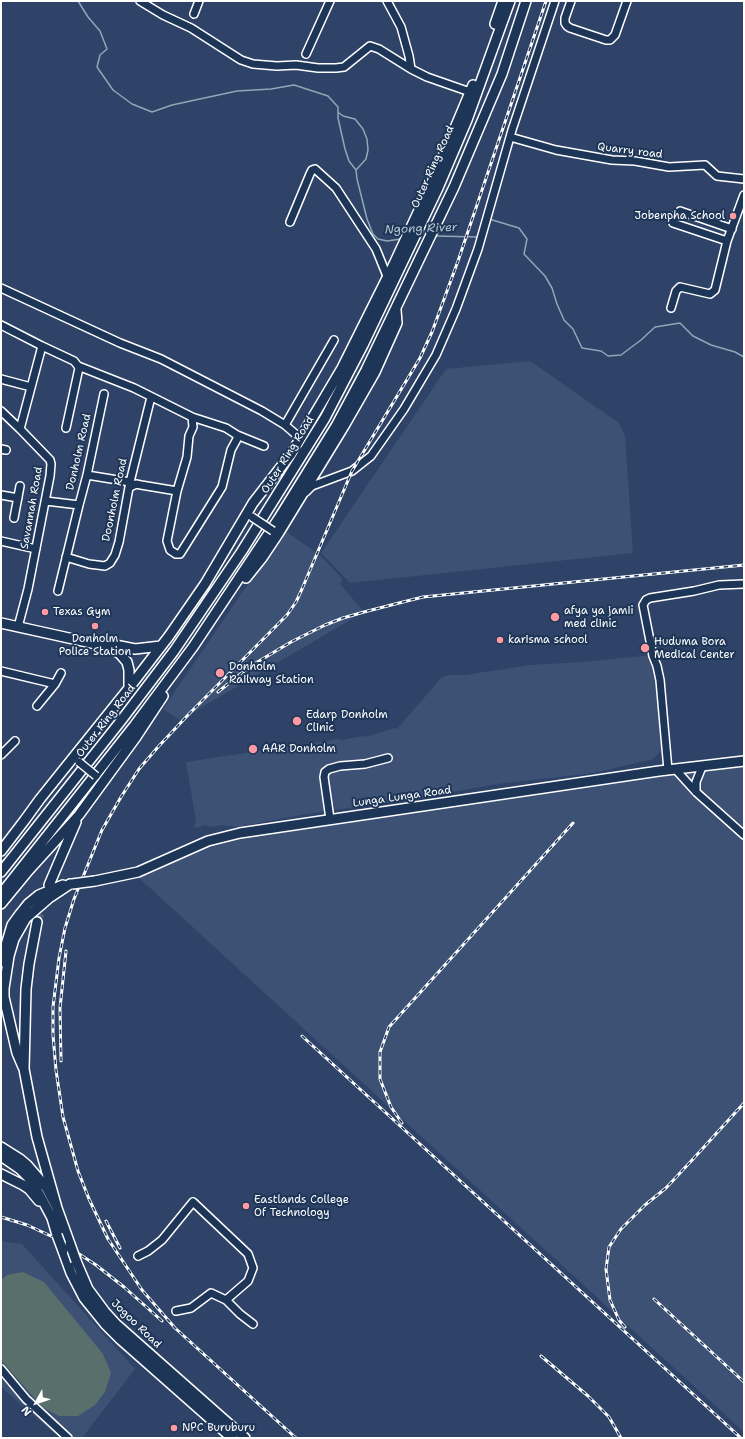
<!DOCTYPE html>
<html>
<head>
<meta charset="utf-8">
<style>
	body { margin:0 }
	#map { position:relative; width:745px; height:1439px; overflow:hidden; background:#2e4367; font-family:"Shantell Sans",sans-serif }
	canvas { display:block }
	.frame { position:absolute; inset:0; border:2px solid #fff; pointer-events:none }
	.north { position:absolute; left:16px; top:1383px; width:40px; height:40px; -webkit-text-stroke:3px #1d3557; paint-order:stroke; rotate:230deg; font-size:11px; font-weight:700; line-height:16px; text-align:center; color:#fff }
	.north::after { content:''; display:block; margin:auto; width:14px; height:18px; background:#fff; clip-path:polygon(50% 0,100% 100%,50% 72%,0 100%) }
</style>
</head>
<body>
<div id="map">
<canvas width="745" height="1439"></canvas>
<div class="frame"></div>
<div class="north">N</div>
</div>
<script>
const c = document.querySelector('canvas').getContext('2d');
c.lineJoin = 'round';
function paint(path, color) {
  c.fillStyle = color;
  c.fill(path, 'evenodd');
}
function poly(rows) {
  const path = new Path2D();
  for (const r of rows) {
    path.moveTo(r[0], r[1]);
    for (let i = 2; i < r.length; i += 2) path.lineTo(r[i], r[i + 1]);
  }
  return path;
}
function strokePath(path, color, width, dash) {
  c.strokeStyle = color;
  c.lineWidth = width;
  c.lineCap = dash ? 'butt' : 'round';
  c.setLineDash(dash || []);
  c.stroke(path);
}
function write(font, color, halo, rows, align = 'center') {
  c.font = font + ' "Shantell Sans",sans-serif';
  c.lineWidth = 4;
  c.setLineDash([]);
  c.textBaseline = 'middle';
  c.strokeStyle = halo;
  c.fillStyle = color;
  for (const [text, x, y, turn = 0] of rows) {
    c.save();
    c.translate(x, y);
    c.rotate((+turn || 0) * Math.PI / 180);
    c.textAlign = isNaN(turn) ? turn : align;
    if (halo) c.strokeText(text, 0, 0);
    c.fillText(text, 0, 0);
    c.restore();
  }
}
const built = poly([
	[530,361,619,423,625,436,633,553,350,583,321,553,446,369],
	[287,532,321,556,341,577,342,581,340,584,364,612,180,720,163,709,254,575],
	[653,655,657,678,663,730,663,749,653,759,594,773,497,784,397,802,355,807,301,815,237,827,222,825,211,827,205,825,196,828,194,826,196,821,186,762,338,739,343,740,356,737,369,736,395,728,397,729,442,677,448,675,465,675,530,665,583,662],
	[744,765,744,1432,138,877,205,844],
	[1,1241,22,1244,135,1369,82,1438,60,1438,1,1387]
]);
const green = poly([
	[23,1272,44,1282,103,1354,111,1373,105,1392,95,1405,78,1416,59,1416,42,1407,1,1360,1,1280,7,1275]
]);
const stream = poly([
	[78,1,88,17,100,31,107,49,100,55,97,67,113,90,132,104,152,112,172,105,237,91,271,89,294,85,328,96,338,107,338,118,345,149,349,161,356,170,357,179,367,219,373,234,378,239,387,241,401,239],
	[339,113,343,116,355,119,363,129,367,139,368,150,366,159,356,170],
	[489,219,519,228,527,239,524,254,545,276,552,288,557,304,564,320,573,329,582,348,601,351,608,356,621,355,641,340,655,327,680,323,693,336,711,345,735,352,744,357],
	[435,236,477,237,479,233]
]);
const majorTunnel = poly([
	[37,922,44,900]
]);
const minor = poly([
	[140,1,163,15,191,28,241,60,253,64,277,66,296,65,318,68,336,68,344,67,370,46,379,49,411,69],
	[387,1,401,27,409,56,411,69,427,77,470,92],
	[571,1,565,18,565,23,567,26,570,28,606,40,610,40,615,35,627,1],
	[194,14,199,1],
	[306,54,330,1],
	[510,137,556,150,612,160,635,161,669,167,705,165,717,176,744,179],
	[290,222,310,174,312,170,315,169,336,188,376,249,387,276],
	[727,241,744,195],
	[1,288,120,343,161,359,262,411,285,425,300,438],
	[671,308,676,291,680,287,710,294,715,290,727,241,673,223,676,215,679,215,680,211,732,229],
	[1,325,42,346],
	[78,366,134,388,192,417,226,428,237,435,237,439,231,450,222,487,180,554,176,554,170,550,167,541,177,491,187,457,189,436,193,427,192,417],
	[1,379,31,387],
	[1,411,20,429,50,460,51,464,50,476,28,589,18,627],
	[285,425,334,340],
	[20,429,42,346,74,361,78,366,79,368,66,428],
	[237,435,264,446],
	[1,449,6,450],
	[87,475,130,482],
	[130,487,136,484,141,485,177,491],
	[306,492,312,486,352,471,371,456,404,409,436,355,456,309,478,249,512,130,555,1],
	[1,495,18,498],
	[46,501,79,505,87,475,104,394],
	[14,518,20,486],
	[1,541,36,549],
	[66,557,89,564,105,566,110,563,115,555,119,542,130,482,151,397],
	[58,591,79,505],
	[1,671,55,684],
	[37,706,55,684,61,673],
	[1,755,15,741],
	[668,770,660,680,657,666,653,656,643,605,646,600,650,598,694,591,719,585,744,584],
	[676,770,696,792,744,835],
	[696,792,696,782,702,767],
	[330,819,324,777,325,772,329,769,340,766,365,764,388,758],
	[138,1256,148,1251,162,1240,193,1202,248,1254,253,1268,248,1281,226,1300],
	[176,1311,191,1308,211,1293,226,1300,240,1314,253,1324],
	[1,1369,26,1399,68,1438]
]);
const major = poly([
	[495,24,503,1],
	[246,578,262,558,278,534,344,426,375,372,397,323,396,310],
	[1,623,105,646,115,645,135,649,161,646],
	[107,646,120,654,127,662,129,670,129,688],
	[1,851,24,821,40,799,129,688,169,636,205,584,253,503,291,454,342,368,394,264,434,178,473,85],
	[1,872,120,722,174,651,242,551,325,418,363,345,438,188,467,120,510,1],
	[95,881,138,872,208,841,240,833,659,771,744,761],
	[49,885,76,822],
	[1,894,134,726,193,647,279,518,336,426,366,370,454,187,502,74,526,1],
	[1,904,29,870,79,815,136,737,163,696],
	[37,922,29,964,26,989,24,1069,37,1137,57,1208],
	[1,962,12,925,20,914,28,904,39,895,63,885],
	[23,1067,17,1053,4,997,4,988,9,956,14,939,26,918,49,898,70,884],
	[1,1147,20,1159,27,1165,46,1187,57,1208,70,1244],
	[1,1156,20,1169,28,1177,36,1188,52,1218,57,1235],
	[1,1174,23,1185,29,1189,39,1201],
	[63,1251,71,1273,84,1298,105,1324,121,1340,232,1438],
	[76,1261,88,1289,105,1312,116,1324,245,1438]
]);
const rail = poly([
	[218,692,249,667,291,642,325,625,343,618,364,612,399,603,423,597,744,565],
	[302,1036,741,1438],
	[61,1061,60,1008,66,951],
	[402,1123,391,1107,380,1079,380,1052,389,1027,573,823],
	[1,1217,27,1225,53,1237,96,1265,124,1287,162,1321],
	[106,1221,120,1248],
	[654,1299,744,1382],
	[625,1327,619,1320,610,1300,606,1269,609,1247,621,1229,645,1205,666,1188,694,1158,744,1103],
	[541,1356,588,1396,609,1417,621,1438],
	[296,1438,175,1328,142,1290,108,1239,89,1199,78,1171,63,1117,56,1070,53,1035,53,1007,59,958,65,928,74,899,102,830,121,797,139,769,158,747,188,715,287,615,296,602,302,589,352,471,420,358,432,332,458,261,546,1]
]);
const minorBridge = poly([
	[252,517,273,531],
	[79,762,96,776]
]);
const majorBridge = poly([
	[72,884,95,881],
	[57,1235,63,1251],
	[70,1244,76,1261]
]);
const markers = [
	[733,216,4,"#ff9aa2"],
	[45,612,4,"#ff9aa2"],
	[555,617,5,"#ff9aa2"],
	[95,626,4,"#ff9aa2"],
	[500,640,4,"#ff9aa2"],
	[645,648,5,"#ff9aa2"],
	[220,673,5,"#ff9aa2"],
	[297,721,5,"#ff9aa2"],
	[253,749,5,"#ff9aa2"],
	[246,1206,4,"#ff9aa2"],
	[174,1428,4,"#ff9aa2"]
];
const streetNames = [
	["Quarry road",630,151,7],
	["Outer Ring Road",433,167,-66],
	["Donholm Road",79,452,-77],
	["Outer Ring Road",288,455,-58],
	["Doonholm Road",115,500,-78],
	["Savannah Road",32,508,-80],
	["Outer Ring Road",106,721,-52],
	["Lunga Lunga Road",402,797,-8],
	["Jogoo Road",136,1324,44]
];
const poiNames = [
	["Jobenpha School",725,216,"right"],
	["afya ya jamii",564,611],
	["med clinic",564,624],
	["Texas Gym",53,612],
	["Donholm",95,639,"center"],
	["Police Station",95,652,"center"],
	["karisma school",508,640],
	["Huduma Bora",654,642],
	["Medical Center",654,655],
	["Donholm",229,667],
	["Railway Station",229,680],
	["Edarp Donholm",306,715],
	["Clinic",306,728],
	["AAR Donholm",262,749],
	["Eastlands College",254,1200],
	["Of Technology",254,1213],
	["NPC Buruburu",182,1428]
];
const waterNames = [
	["Ngong River",421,229,-2]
];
paint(built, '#3d5175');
paint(green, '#586f6c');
strokePath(stream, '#8ea8b7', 1.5);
strokePath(majorTunnel, '#4d5f7e', 9, [9, 4.5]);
strokePath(minor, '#fff', 10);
strokePath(major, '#fff', 12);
strokePath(minor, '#1d3557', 7);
strokePath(major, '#1d3557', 9);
strokePath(rail, '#fff', 3);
strokePath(rail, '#1d3557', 1.5, [4.5]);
strokePath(minorBridge, '#fff', 10, []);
strokePath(majorBridge, '#fff', 12, []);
strokePath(minorBridge, '#1d3557', 7);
strokePath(majorBridge, '#1d3557', 9);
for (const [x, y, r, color] of markers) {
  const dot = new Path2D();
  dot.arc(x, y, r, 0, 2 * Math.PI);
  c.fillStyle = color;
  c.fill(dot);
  strokePath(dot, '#1d3557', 1.5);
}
write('11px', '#fff', '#1d3557', streetNames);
write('11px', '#fff', '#1d3557', poiNames, 'left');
write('italic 12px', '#b3c5cf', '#1d3557', waterNames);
</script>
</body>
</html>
